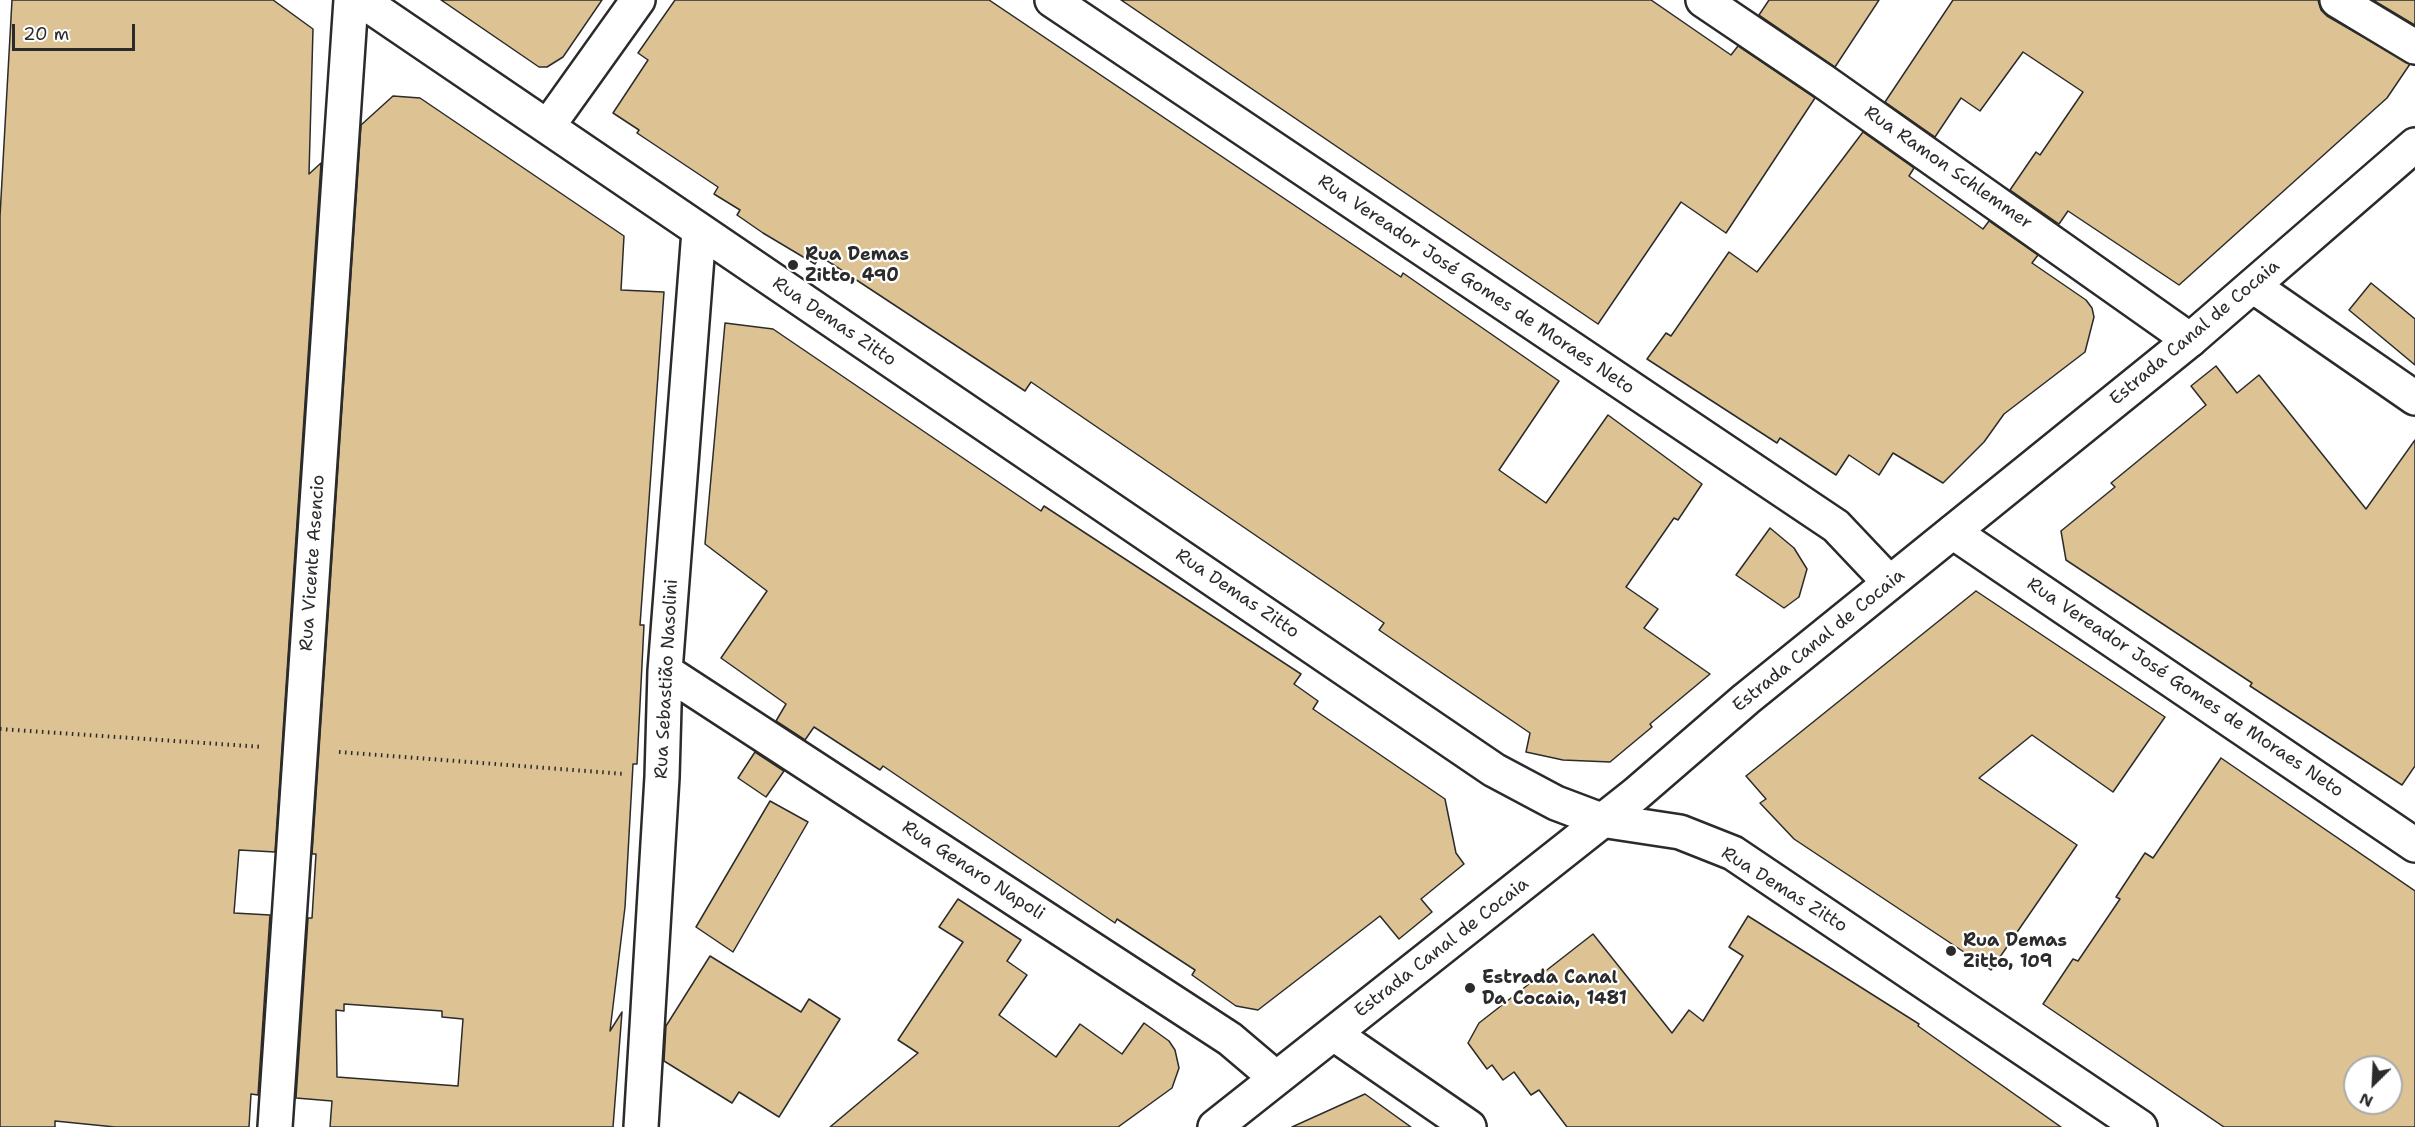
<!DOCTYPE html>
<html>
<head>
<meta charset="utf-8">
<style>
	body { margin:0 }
	#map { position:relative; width:2415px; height:1127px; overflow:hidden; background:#fff; font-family:"Shantell Sans",sans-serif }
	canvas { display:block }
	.north { position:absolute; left:2343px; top:1055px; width:60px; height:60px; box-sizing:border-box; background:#fff; border:2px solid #aaa; border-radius:50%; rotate:204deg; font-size:16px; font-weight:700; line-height:24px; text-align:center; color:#2b2b2b }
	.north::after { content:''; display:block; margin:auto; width:21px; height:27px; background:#2b2b2b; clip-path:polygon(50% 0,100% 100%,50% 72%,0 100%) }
	.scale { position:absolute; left:12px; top:24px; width:123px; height:27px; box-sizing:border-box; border:3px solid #2b2b2b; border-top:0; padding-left:8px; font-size:18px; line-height:21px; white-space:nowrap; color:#2b2b2b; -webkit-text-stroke:4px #fff; paint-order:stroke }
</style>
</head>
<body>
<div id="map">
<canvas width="2415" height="1127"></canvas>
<div class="north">N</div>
<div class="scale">20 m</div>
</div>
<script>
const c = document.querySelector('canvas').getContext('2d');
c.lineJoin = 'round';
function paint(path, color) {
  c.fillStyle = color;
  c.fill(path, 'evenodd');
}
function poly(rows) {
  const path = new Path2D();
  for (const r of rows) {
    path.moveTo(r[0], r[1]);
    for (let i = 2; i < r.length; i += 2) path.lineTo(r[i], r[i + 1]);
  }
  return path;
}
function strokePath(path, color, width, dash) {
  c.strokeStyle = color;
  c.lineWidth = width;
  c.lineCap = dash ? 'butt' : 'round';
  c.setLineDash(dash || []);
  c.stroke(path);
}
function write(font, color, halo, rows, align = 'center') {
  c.font = font + ' "Shantell Sans",sans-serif';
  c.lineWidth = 4.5;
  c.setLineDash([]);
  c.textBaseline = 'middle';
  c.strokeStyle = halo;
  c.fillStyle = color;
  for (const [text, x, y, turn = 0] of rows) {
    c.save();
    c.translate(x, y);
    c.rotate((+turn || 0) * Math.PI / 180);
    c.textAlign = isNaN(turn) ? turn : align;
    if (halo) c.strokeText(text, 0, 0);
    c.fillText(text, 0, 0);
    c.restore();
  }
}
const building = poly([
	[12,0,273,0,313,29,309,174,321,163,275,852,239,850,234,913,270,915,258,1095,251,1094,249,1127,115,1127,55,1121,55,1127,0,1127,0,216,12,0],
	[441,0,602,0,563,57,547,67,539,67,441,0],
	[675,0,989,0,1401,277,1403,273,1559,381,1499,470,1546,503,1608,415,1702,484,1678,520,1674,518,1626,587,1658,609,1644,628,1710,674,1650,724,1652,727,1610,762,1563,760,1526,752,1530,733,1379,630,1384,623,1031,382,1025,391,820,256,815,264,763,233,737,215,740,210,714,194,718,187,637,133,639,130,613,113,648,60,638,53,675,0],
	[1121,0,1651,0,1731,55,1738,46,1815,98,1726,233,1681,202,1598,324,1121,0],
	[1769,0,1879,0,1835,67,1759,15,1769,0],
	[1953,0,2318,0,2321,10,2327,16,2410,64,2387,98,2179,285,2068,211,2059,224,2010,190,2036,152,2040,155,2083,92,2023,52,1980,111,1961,98,1935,137,1885,102,1953,0],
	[2373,0,2415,0,2415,25,2373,0],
	[393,96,420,98,624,236,621,290,664,292,640,625,644,625,637,764,633,764,625,907,610,1031,622,1012,613,1127,330,1127,332,1101,296,1098,308,918,312,918,316,854,312,854,361,125,393,96],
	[344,1004,442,1011,442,1017,463,1019,458,1086,337,1077,336,1010,344,1011,344,1004],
	[1863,132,1914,168,1909,176,1983,229,1989,221,2038,255,2032,263,2086,300,2092,308,2094,317,2085,352,2004,414,1984,442,1943,483,1893,453,1879,475,1849,455,1836,475,1780,438,1777,443,1647,359,1666,333,1671,336,1729,252,1757,272,1863,132],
	[2371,283,2415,319,2415,365,2349,310,2371,283],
	[725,323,773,329,1041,511,1044,506,1301,674,1294,684,1318,701,1313,709,1445,799,1456,853,1464,864,1421,899,1432,912,1399,939,1380,916,1258,1010,1236,1006,1192,975,1195,970,1117,919,1115,923,883,766,880,770,814,727,805,740,776,721,786,704,721,658,767,591,705,544,725,323],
	[2216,366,2237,393,2259,375,2366,509,2415,440,2415,766,2402,785,2250,686,2252,683,2066,560,2061,531,2115,487,2111,483,2206,405,2191,386,2216,366],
	[1770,528,1794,548,1807,569,1799,597,1784,608,1736,575,1770,528],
	[1976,591,2165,717,2113,792,2032,735,1979,778,2077,845,1991,970,1794,839,1760,803,1766,799,1746,776,1976,591],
	[755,752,784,771,766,797,738,778,755,752],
	[2221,758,2415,891,2415,1127,2224,1127,2043,1004,2073,959,2078,961,2120,899,2116,897,2145,853,2153,858,2221,758],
	[2355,1067,2391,1067,2391,1103,2355,1103,2355,1067],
	[770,801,808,822,733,952,696,927,770,801],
	[958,899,1021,940,1007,961,1027,975,999,1015,1056,1057,1080,1024,1122,1054,1144,1023,1169,1041,1175,1050,1179,1068,1172,1088,1118,1127,830,1127,918,1053,898,1040,963,942,939,927,958,899],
	[1748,916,1919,1024,1918,1026,2061,1127,1567,1127,1539,1090,1531,1095,1514,1072,1503,1080,1492,1065,1487,1069,1468,1043,1479,1023,1593,934,1672,1033,1689,1010,1703,1021,1743,956,1729,947,1748,916],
	[710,956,801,1012,809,999,840,1019,779,1117,739,1092,732,1103,664,1061,666,1026,710,956],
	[1365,1094,1411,1127,1292,1127,1365,1094]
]);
const path = poly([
	[0,729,263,747],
	[339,752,625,774]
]);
const minor = poly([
	[361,0,1494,770,1556,803,1601,820,1680,832,1733,853,2140,1127],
	[1052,0,1836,526,1889,582],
	[1703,0,1823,81,2190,340],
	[2337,0,2415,47],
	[548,126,638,0],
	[2253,286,2415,398],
	[1953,532,2415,845],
	[665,671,1230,1039,1276,1078],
	[1334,1034,1469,1127],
	[275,1127,351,0],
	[641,1127,662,777,665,671,699,231]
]);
const secondary = poly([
	[1215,1127,1636,794,1746,699,2190,340,2415,145]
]);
const markers = [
	[793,265,6,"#2b2b2b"],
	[1951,951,6,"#2b2b2b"],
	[1470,988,6,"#2b2b2b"]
];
const streetNames = [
	["Rua Ramon Schlemmer",1948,168,35],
	["Rua Vereador José Gomes de Moraes Neto",1476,285,34],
	["Rua Demas Zitto",834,322,34],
	["Estrada Canal de Cocaia",2195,333,-40],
	["Rua Vicente Asencio",313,563,-86],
	["Rua Demas Zitto",1237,594,34],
	["Estrada Canal de Cocaia",1819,641,-39],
	["Rua Sebastião Nasolini",667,679,-87],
	["Rua Vereador José Gomes de Moraes Neto",2185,688,34],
	["Rua Genaro Napoli",973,871,33],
	["Rua Demas Zitto",1784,890,32],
	["Estrada Canal de Cocaia",1442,948,-38]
];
const poiNames = [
	["Rua Demas",805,255],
	["Zitto, 490",805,276],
	["Rua Demas",1963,941],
	["Zitto, 109",1963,962],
	["Estrada Canal",1482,978],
	["Da Cocaia, 1481",1482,999]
];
paint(building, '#ddc393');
strokePath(building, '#2b2b2b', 1.5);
strokePath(minor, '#2b2b2b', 38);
strokePath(secondary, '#2b2b2b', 38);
strokePath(path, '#2b2b2b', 4, [1.5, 4.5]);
strokePath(minor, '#fff', 33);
strokePath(secondary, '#fff', 33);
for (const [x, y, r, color] of markers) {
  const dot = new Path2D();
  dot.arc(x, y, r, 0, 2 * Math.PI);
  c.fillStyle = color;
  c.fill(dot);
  strokePath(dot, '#fff', 2);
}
write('18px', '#2b2b2b', '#fff', streetNames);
write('bold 18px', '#2b2b2b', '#fff', poiNames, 'left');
</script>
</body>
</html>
